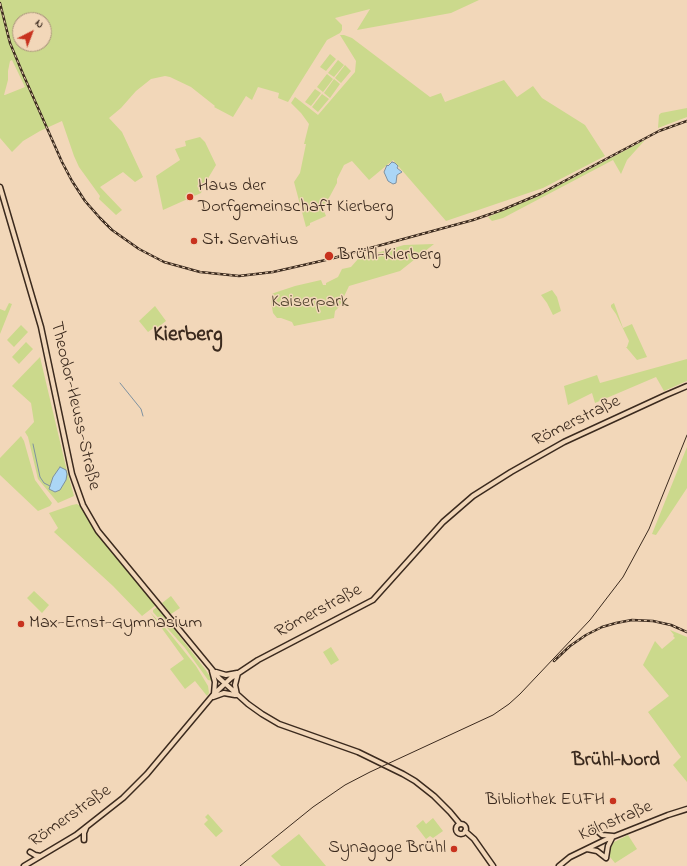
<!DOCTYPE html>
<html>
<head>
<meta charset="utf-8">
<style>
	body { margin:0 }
	#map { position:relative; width:687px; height:866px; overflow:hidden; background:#f2d7b9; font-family:"Indie Flower",sans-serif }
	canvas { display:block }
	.north { position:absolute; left:12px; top:12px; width:40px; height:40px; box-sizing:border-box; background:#f2d7b9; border:1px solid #a9927b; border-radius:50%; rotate:42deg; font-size:11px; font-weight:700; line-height:16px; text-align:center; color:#3b2a1e }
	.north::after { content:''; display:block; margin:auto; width:14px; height:18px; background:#c8321e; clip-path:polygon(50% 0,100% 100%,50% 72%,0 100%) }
</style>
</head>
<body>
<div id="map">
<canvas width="687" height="866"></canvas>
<div class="north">N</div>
</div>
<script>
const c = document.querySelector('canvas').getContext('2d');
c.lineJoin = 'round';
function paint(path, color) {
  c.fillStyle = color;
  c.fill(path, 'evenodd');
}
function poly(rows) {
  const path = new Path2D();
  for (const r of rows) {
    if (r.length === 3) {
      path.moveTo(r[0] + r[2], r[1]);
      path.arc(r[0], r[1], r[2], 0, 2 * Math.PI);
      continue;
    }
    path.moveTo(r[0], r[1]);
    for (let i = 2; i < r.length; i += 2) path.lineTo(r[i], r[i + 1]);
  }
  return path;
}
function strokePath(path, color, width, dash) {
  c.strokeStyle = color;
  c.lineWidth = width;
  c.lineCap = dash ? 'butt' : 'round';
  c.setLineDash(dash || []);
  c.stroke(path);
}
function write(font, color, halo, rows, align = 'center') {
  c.font = font + ' "Indie Flower",sans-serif';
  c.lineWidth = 3;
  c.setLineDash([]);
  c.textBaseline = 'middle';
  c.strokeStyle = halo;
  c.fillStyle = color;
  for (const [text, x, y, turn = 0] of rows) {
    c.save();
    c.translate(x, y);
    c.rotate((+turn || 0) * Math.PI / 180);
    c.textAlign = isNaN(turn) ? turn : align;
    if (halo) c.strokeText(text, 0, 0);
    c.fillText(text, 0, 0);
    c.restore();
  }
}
const green = poly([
	[0,0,479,0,451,13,357,30,370,9,335,18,342,25,342,30,340,33,327,40,288,102,278,98,279,93,258,87,252,100,246,96,233,117,214,107,215,106,191,87,170,77,165,76,151,79,136,91,121,108,109,118,122,132,143,177,135,182,123,172,118,163,123,172,100,187,122,210,116,215,99,199,100,196,79,167,74,156,62,121,40,131,23,141,12,152,0,138],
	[20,20,44,20,44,44,20,44],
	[12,60,25,87,5,95,4,95,8,80,8,71,10,61],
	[340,35,344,35,352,38,430,97,441,93,445,102,504,80,517,97,533,86,542,98,585,125,605,156,543,188,446,221,393,160,369,180,352,161,344,165,337,179,337,183,323,209,326,216,310,223,310,225,306,227,294,182,300,173,306,144,304,144,309,124,301,113,291,103,295,97,318,115,355,72,356,61],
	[330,54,336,59,326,71,320,67],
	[338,60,344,65,334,77,328,73],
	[345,65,351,71,341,83,335,78],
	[327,74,333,79,323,92,317,87],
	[334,79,340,84,330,98,324,93],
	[315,89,321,93,311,106,305,102],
	[322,94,329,99,318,112,312,107],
	[687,108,687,117,658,128,659,115,661,113],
	[200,137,205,142,216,165,204,185,201,193,163,210,156,176,180,160,175,149,186,146,185,141],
	[645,140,627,160,621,174,613,160,503,218,492,221,488,217,540,195],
	[434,244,400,271,349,286,339,307,335,311,334,318,294,326,292,322,281,318,277,318,273,313,271,302,272,294,274,293,295,286,321,280,323,285,326,285,326,283,338,277,342,269,351,267,358,259,370,255,404,245],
	[552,290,557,297,561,311,553,315,547,303,541,295],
	[9,303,12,304,0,334,0,309,5,311],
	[614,303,623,328,632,324,647,357,637,360,626,347,627,347,629,341,616,314,611,307,611,305],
	[155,306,166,321,157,328,155,327,148,332,139,321],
	[21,325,28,332,14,347,7,340],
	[26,342,33,349,19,364,12,357],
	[40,357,66,467,74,496,58,503,38,479,28,437,25,432,34,422,31,403,12,386],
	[687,359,687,381,664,391,656,377,595,403,592,393,568,405,564,386,597,375,600,383],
	[21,436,24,441,35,480,52,503,50,506,38,511,0,475,0,458],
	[687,447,687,488,656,535,652,534],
	[77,504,80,506,98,535,156,605,142,616,113,586,54,532,58,528,49,513,72,505],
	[34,591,49,605,42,613,27,598],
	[171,596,180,608,171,614,162,603],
	[157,607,205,669,213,681,208,680,185,648,153,612,153,610],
	[150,612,167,630,196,666,208,686,209,693,207,696,195,681,185,689,170,669,184,659],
	[670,630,687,637,687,782,673,765,681,757,648,712,669,696,643,665,655,641,662,649,675,638,673,636,674,635],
	[331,647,339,660,331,665,323,652],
	[208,814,223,831,216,837,204,824,208,820,205,817],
	[433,818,443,831,433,838,430,836,426,839,416,826,423,820,426,824],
	[299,834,326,866,281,866,271,856],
	[628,835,637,849,615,863,610,857,609,853,611,846,614,842]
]);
const water = poly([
	[392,162,395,163,398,166,397,168,402,172,397,175,396,183,393,184,388,181,384,172,387,165,388,166,392,162],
	[60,467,66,470,67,474,66,480,60,490,55,492,49,489,53,477,60,467]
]);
const stream = poly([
	[120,383,141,409,143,416],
	[33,444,40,477,44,483,50,486]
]);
const secondary = poly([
	[0,187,41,327,72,474,83,505,98,531,219,678,248,704,262,714,279,724,358,752,403,774,415,781,434,796,450,812,460,824],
	[212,671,215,682,214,694],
	[216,672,226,675,237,673],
	[237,695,235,685,238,673],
	[213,697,224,693,235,695],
	[461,829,5],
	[594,828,602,835,613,836],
	[465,831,474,839,493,866],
	[84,840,84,833,86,828],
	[587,849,597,851,606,858],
	[30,852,35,855,40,856],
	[606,858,608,846,612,838],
	[24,866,76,835,123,798,147,774,214,694,231,678,258,660,373,600,443,522,473,496,511,472,564,442,666,395,687,386],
	[559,866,570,857,605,840,668,815,687,809]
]);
const tram = poly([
	[240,866,313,807,345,785,370,772,493,715,509,704,520,694,590,620,623,577,649,529,687,435]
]);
const rail = poly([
	[0,3,10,43,23,74,62,162,72,181,85,201,100,218,112,230,139,249,164,262,200,272,239,276,273,272,330,259,473,220,502,210,540,194,659,131,687,121],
	[554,661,570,646,586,635,602,627,616,623,632,620,653,621,671,625,687,632]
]);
const markers = [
	[190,197,4,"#c8321e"],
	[194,241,4,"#c8321e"],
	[329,256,5,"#c8321e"],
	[21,624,4,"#c8321e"],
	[613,801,4,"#c8321e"],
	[454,849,4,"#c8321e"]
];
const poiNames = [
	["Haus der",198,187],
	["Dorfgemeinschaft Kierberg",198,208],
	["St. Servatius",202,241],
	["Brühl-Kierberg",338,256],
	["Max-Ernst-Gymnasium",29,624],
	["Bibliothek EUFH",605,801,"right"],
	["Synagoge Brühl",446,849,"right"]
];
const parkNames = [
	["Kaiserpark",310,303]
];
const streetNames = [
	["Theodor-Heuss-Straße",74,406,77],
	["Römerstraße",577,422,-26],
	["Römerstraße",319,612,-28],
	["Römerstraße",71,817,-35],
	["Kölnstraße",616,822,-23]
];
const neighbourhoodNames = [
	["Brühl-Nord",616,762]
];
const districtNames = [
	["Kierberg",188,336]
];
paint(green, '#cbd98c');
paint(water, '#abd6f6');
strokePath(water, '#7e91a0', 1);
strokePath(stream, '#7e91a0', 1);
strokePath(secondary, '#3b2a1e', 7);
strokePath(secondary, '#f2d7b9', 4);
strokePath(tram, '#3b2a1e', 1);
strokePath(rail, '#3b2a1e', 2.5);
strokePath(rail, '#f2d7b9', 1, [3]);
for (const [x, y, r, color] of markers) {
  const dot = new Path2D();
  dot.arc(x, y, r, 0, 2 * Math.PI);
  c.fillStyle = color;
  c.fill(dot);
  strokePath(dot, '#f2d7b9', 1.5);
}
write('18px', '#3b2a1e', '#f2d7b9', poiNames, 'left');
write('18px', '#51442e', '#f2d7b9', parkNames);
write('18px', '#3b2a1e', '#f2d7b9', streetNames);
write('bold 19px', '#3b2a1e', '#f2d7b9', neighbourhoodNames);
write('bold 22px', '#3b2a1e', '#f2d7b9', districtNames);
</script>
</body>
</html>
